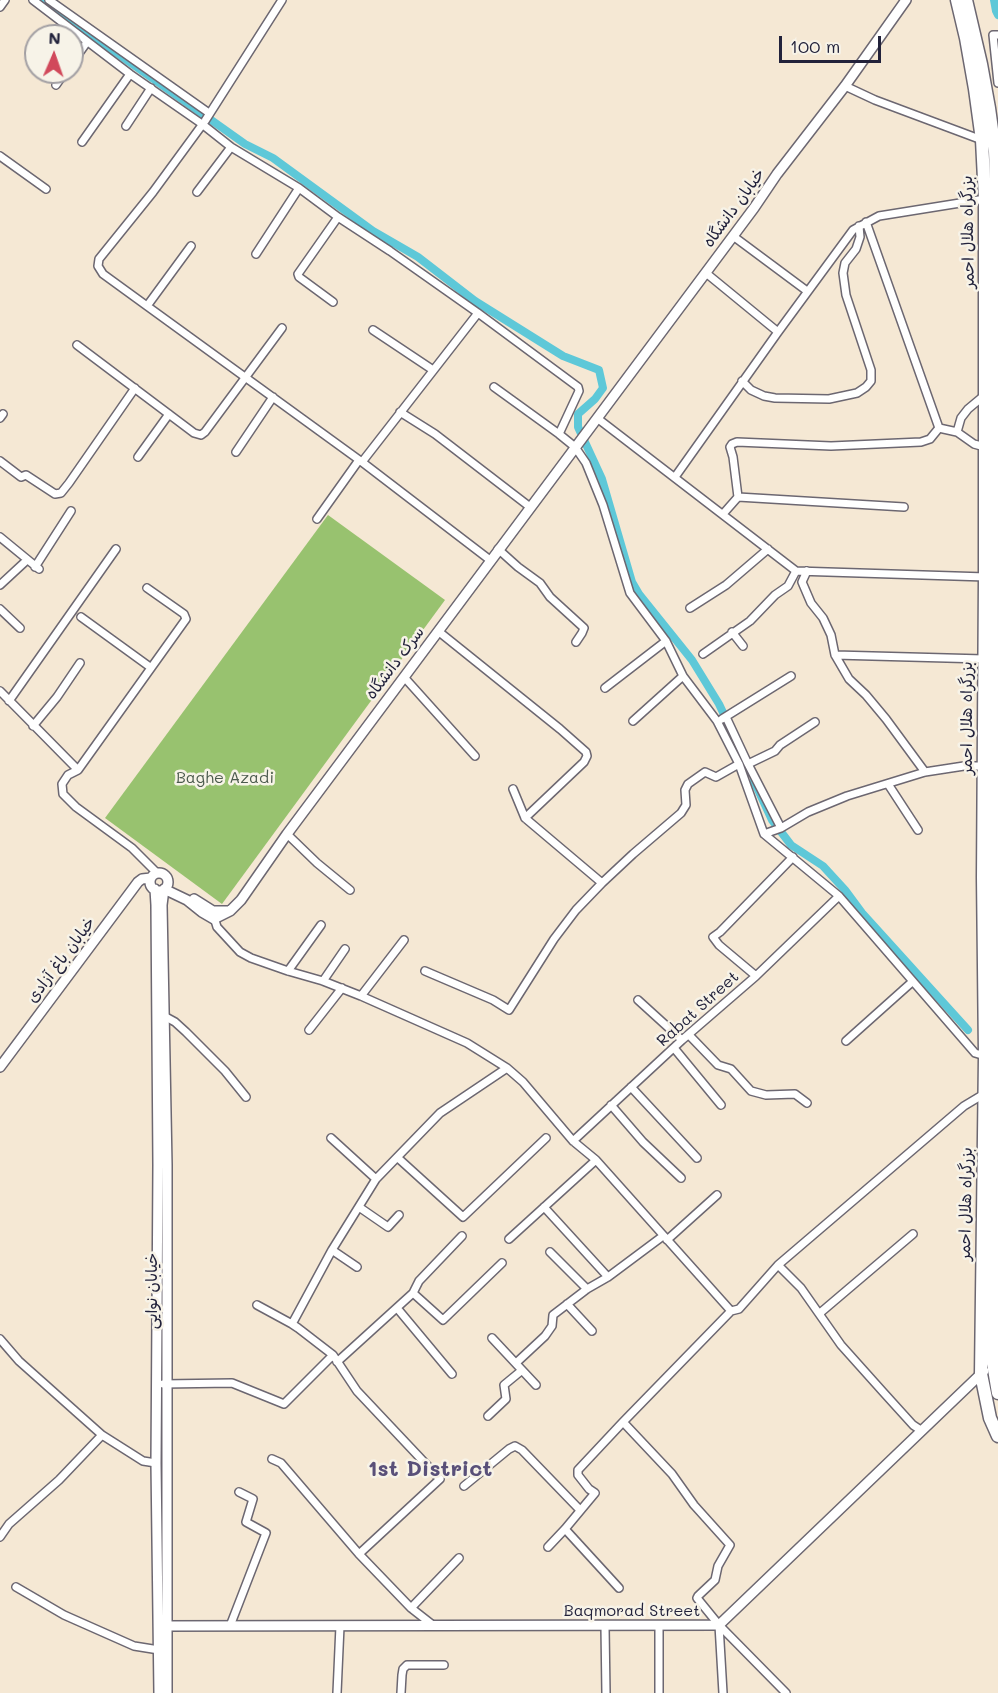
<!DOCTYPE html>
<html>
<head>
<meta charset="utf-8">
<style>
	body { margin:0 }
	#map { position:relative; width:998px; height:1693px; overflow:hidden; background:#f5e8d4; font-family:Mali,sans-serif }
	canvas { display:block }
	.north { position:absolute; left:24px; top:24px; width:60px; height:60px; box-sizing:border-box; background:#f7f3e8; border:2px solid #a29fa3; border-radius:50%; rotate:2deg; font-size:16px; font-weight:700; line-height:24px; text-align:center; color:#22223b }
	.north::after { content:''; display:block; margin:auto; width:21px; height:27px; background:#d1495b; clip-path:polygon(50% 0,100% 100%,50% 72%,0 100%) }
	.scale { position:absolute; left:779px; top:36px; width:102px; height:27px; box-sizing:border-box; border:3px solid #22223b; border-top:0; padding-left:8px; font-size:18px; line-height:21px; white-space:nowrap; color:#22223b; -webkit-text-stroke:4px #f7f3e8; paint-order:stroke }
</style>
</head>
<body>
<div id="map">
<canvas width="998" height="1693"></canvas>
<div class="north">N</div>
<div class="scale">100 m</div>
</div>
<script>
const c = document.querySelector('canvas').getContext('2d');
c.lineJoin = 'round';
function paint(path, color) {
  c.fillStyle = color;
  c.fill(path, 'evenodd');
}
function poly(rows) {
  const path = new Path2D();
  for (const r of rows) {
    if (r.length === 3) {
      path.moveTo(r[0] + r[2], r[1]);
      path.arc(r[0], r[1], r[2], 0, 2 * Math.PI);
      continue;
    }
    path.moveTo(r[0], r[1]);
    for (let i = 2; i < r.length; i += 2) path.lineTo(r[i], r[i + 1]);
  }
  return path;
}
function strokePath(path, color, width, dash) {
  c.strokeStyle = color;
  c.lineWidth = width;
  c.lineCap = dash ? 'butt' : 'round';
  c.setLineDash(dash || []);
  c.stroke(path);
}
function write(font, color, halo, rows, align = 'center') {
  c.font = font + ' Mali,"Playpen Sans Arabic",sans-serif';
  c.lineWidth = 5;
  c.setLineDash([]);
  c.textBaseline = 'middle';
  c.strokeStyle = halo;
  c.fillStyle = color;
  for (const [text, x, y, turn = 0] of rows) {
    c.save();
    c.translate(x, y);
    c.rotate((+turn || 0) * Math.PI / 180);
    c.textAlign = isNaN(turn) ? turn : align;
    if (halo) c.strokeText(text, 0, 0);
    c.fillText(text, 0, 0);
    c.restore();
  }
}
const green = poly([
	[328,515,445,600,222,904,105,818]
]);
const canal = poly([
	[42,0,245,144,273,158,373,231,418,257,475,301,563,356,599,370,603,388,595,399,578,414,578,427,602,479,632,582,639,594,692,660,719,704,727,721],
	[994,0,996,11,998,15],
	[754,781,772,820,791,845,823,866,845,890,862,913,968,1030]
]);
const minor = poly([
	[33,0,130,74,202,124,231,147,299,188,338,217,390,251,478,313,578,387,579,391,559,434],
	[49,0,209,113],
	[282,0,205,121,153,192,99,259,98,266,103,274,147,306,362,462,490,560],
	[0,7,5,0],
	[998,35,993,35,998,83],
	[72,63,87,42],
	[56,85,65,72],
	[845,86,875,100,982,140],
	[126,126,151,88],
	[82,142,130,74],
	[0,156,46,189],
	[197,192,231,147],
	[866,222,939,428],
	[733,236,807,291],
	[256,254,299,188],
	[706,273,778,332],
	[333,302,299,277,298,274,338,217],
	[147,306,191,246],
	[373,330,433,370],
	[77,345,194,433,201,435,205,432,282,328],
	[742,381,751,390,764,396,775,398,829,399,857,393,866,387,871,381,871,370,846,295,843,273,845,263,856,249,860,237,859,226],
	[494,387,559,434,575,447,586,463,603,505,630,593,666,641,683,676,717,721,739,764,764,834,839,896,975,1053,985,1056],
	[400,412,435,434,530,507],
	[0,418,3,414],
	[597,418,796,571,986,577],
	[939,428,957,432,974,444,985,447],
	[957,432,961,418,968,409,986,394],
	[236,452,273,397],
	[138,457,169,414],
	[0,461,21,477,26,475,55,494,61,493,69,483,135,388],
	[362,462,478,313],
	[675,477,778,332,853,230,879,216,985,199],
	[738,497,733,457,730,447,732,444,737,442,831,446,921,442,930,439,939,428],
	[723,514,738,497,904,507],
	[317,519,359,460],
	[0,537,39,569],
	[498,549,518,567,540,583,550,597,584,628,582,633,576,642],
	[35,567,71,511],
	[807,571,802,582,811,603,823,618,831,635,835,655,849,679,866,695,886,719,925,772],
	[0,585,27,560],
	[690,608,726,585,768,549],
	[0,609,20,628],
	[81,617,150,667],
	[438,631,560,729,586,752,587,756,584,762,525,818],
	[732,632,743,646],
	[703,654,750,621,775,595,788,586,796,571],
	[835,655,984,659],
	[404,677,475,756],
	[605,688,666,641],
	[0,691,78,770,68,775,62,784,63,794,76,807,132,848,157,873],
	[9,701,116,549],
	[726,717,748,764,781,828],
	[722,719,791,676],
	[633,721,683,676],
	[33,726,57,697,80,663],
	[748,764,775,751,780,745,815,722],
	[78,770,186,619,184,614,147,588],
	[888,784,918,830],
	[513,789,525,818,602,883],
	[287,834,317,863,350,890],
	[764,834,781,828,808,812,847,796,925,772,964,766,983,766],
	[214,917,217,927,240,952,251,958,288,971,323,981,361,996,467,1043,507,1068,523,1082,573,1141,596,1160,731,1311],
	[288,971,321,925],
	[425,971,493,1000,509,1010,554,939,576,910,602,883,633,854,681,813,686,805,685,790,688,784,705,772,716,777,739,764],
	[756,976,719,945,713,937,720,932,793,857],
	[323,981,345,949],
	[361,996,404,940],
	[638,1000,682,1040],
	[164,1016,175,1022,186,1032,225,1071,246,1097],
	[309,1030,342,988],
	[689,1035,718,1065,731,1069,751,1091,766,1095,795,1094,807,1103],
	[846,1041,912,982],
	[674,1048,721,1105],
	[631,1087,697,1158],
	[611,1105,643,1142,681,1178],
	[331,1138,376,1179],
	[573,1141,682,1040,756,976,839,896],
	[398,1158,463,1217,546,1138],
	[359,1207,388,1227,399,1215],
	[544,1207,608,1277],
	[509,1239,596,1160],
	[667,1240,717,1195],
	[332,1250,357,1267],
	[550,1252,587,1289],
	[778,1265,801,1288,841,1345,884,1393,913,1425,922,1431],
	[413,1293,443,1320,502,1263],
	[567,1304,592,1331],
	[257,1305,292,1324],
	[397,1308,452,1374],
	[820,1313,913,1234],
	[0,1339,19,1361,102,1435,143,1461,156,1463],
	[333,1355,357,1391,440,1479,359,1554],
	[337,1362,413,1293,419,1281,462,1236],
	[516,1363,545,1336,552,1326,553,1315,587,1289,608,1277,663,1236],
	[521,1369,536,1385],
	[163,1384,232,1383,284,1404,333,1355,298,1328,292,1324,332,1250,376,1179,440,1113,507,1068],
	[488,1416,506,1399,504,1385,521,1371,521,1369,492,1338],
	[623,1422,672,1474,694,1505,730,1545,718,1566,715,1580,698,1596,697,1598,719,1625,786,1693],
	[272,1459,281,1463,359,1554,411,1608,434,1626],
	[464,1486,509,1449,515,1446,522,1450,580,1510],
	[565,1529,619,1588],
	[0,1537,9,1524,59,1480,102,1435],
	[548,1547,565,1529,595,1493,589,1489,578,1475,578,1470,623,1422,731,1311,739,1309,778,1265,964,1106,984,1094],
	[16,1587,64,1615,134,1646,159,1650],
	[411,1608,459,1558],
	[719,1625,723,1693],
	[230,1626,266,1533,246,1522,253,1499,239,1492],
	[659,1626,659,1693],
	[605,1627,606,1693],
	[337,1693,340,1626],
	[401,1693,402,1675,403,1669,407,1665,444,1665]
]);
const tertiary = poly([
	[159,882,9],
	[155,889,156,905,158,1165,156,1463,159,1693],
	[194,899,213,911,228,911],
	[0,1067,138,882,142,879,151,878],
	[159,1626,719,1625,984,1371],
	[167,1693,167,1165,162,905,164,889,187,900,202,912,214,919,230,911,241,900,287,834,754,208,777,174,845,86,906,0]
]);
const trunk = poly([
	[957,0,966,38,975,89,982,140,985,199,985,577,983,877,985,1056,981,1374,990,1418,998,1436],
	[966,0,981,64,989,108,995,151,997,207,996,346,997,441,994,878,993,1363,998,1393]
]);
const streetNames = [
	["خیابان دانشگاه",734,208,-54],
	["بزرگراه هلال احمر",968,232,-91],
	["سرک دانشگاه",395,663,-53],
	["بزرگراه هلال احمر",967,718,-90],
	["خیابان باغ آزادی",61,960,-53],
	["Rabat Street",698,1009,-42],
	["بزرگراه هلال احمر",966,1204,-89],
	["خیابان نوایی",152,1291,-90],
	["Baqmorad Street",632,1611]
];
const parkNames = [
	["Baghe Azadi",225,778]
];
const districtNames = [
	["1st District",430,1469]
];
paint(green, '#98c26f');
strokePath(canal, '#5ec8d8', 8);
strokePath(minor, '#6c6771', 10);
strokePath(tertiary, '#6c6771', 12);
strokePath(trunk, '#6c6771', 15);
strokePath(minor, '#fff', 7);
strokePath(tertiary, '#fff', 9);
strokePath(trunk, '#fff', 12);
write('16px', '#22223b', '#f7f3e8', streetNames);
write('16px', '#4b5a4d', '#f7f3e8', parkNames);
write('bold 22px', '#595079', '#f7f3e8', districtNames);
</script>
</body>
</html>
